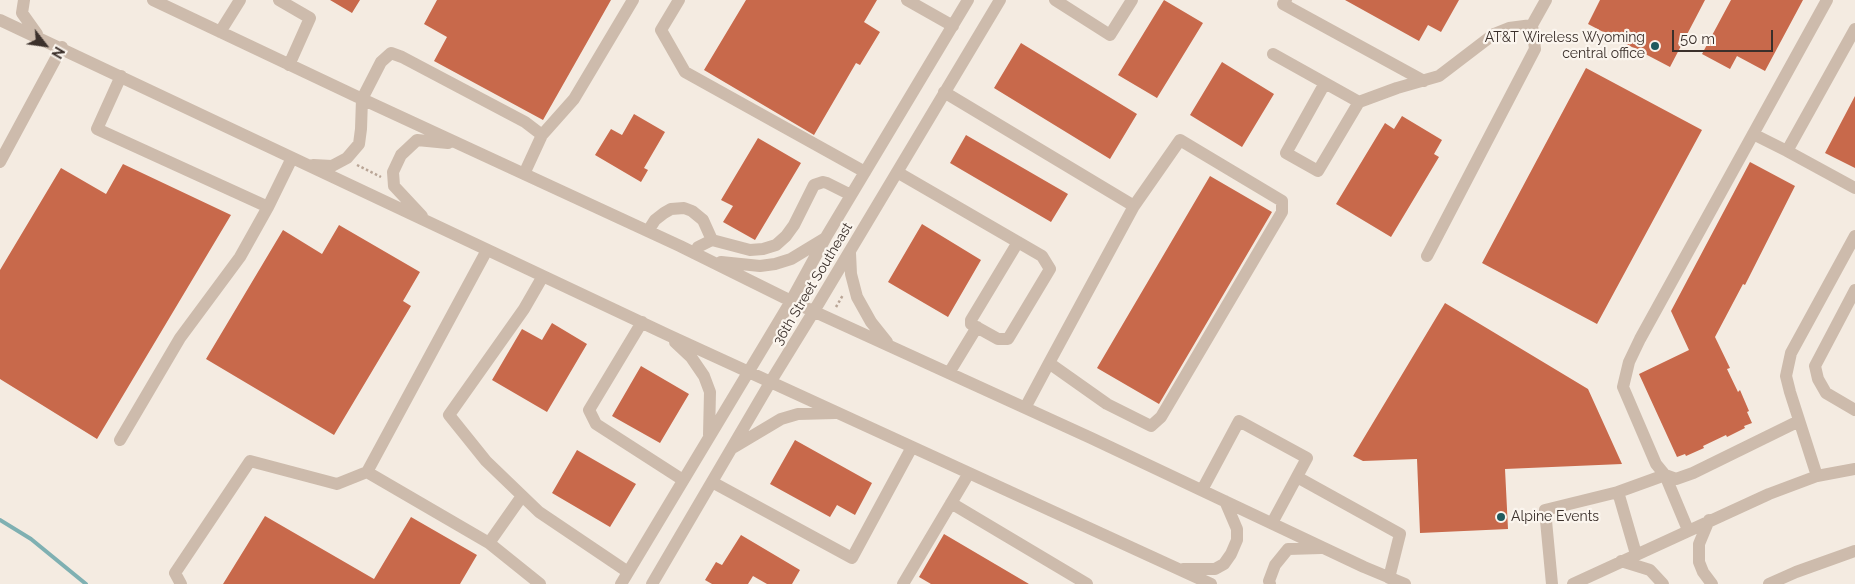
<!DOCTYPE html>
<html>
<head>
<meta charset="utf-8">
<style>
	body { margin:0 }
	#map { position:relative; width:1855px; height:584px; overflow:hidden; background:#f4ebe1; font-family:Raleway,sans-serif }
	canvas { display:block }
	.north { position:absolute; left:20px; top:20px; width:50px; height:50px; -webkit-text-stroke:4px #fbf5ee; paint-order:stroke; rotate:120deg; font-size:14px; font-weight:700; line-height:20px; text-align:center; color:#3b302b }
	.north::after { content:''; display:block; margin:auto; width:18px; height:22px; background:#3b302b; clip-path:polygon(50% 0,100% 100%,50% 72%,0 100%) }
	.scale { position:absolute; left:1672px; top:30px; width:101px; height:22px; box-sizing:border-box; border:2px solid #3b302b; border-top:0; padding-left:6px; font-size:15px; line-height:18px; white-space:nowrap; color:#3b302b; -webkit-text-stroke:4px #fbf5ee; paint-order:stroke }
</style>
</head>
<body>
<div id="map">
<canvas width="1855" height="584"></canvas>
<div class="north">N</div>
<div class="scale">50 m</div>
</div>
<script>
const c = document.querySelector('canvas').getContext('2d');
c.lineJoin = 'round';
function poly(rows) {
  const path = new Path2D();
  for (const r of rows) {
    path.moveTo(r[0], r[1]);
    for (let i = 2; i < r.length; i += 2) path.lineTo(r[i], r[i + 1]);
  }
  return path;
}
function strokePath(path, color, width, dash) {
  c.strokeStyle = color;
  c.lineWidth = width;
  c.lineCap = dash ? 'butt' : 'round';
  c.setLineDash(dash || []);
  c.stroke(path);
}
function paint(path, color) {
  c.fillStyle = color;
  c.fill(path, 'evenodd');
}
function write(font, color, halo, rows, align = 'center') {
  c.font = font + ' Raleway,sans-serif';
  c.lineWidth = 4.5;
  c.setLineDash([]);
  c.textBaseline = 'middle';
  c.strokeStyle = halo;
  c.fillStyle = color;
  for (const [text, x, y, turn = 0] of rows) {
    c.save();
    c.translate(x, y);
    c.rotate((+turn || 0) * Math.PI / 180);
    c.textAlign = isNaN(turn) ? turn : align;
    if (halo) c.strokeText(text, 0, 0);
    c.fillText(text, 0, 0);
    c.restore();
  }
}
const stream = poly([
	[0,520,31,539,86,584]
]);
const building = poly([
	[330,0,360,0,352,13],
	[437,0,611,0,543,120,434,61,447,37,424,24],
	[746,0,877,0,864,22,880,32,860,65,856,63,814,135,704,70],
	[1164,0,1203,23,1157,98,1118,75],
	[1345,0,1459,0,1441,32,1428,25,1419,41],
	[1600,0,1705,0,1670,67,1588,24],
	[1731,0,1803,0,1765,71,1737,56,1730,69,1702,54],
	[1021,43,1137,114,1110,159,994,88],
	[1222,62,1274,94,1242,147,1190,115],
	[1586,68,1702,130,1597,324,1482,263],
	[1855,96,1855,168,1825,153],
	[634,114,665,132,644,168,648,170,641,182,595,155,611,129,622,135],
	[1402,116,1442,140,1434,154,1439,157,1391,237,1336,204,1385,123,1394,129],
	[966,135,1068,194,1051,222,950,163],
	[758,138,801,163,755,240,723,222,733,206,721,200],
	[1750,162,1795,186,1745,285,1743,284,1715,337,1730,368,1727,369,1738,392,1740,390,1749,411,1747,412,1752,423,1744,426,1745,428,1727,437,1726,435,1703,446,1704,448,1686,456,1685,454,1677,457,1639,374,1689,350,1671,311],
	[123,164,231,215,97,439,0,379,0,270,61,168,106,194],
	[1210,176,1272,212,1159,404,1097,368],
	[922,224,981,260,948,317,888,282],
	[339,225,420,272,403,301,411,306,334,435,206,359,283,230,322,254],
	[1445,303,1588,389,1622,464,1505,469,1508,529,1420,533,1417,459,1363,461,1353,456],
	[552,323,587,344,547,412,492,380,522,329,542,340],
	[641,366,689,394,660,443,612,416],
	[795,440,872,483,855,515,837,505,830,517,770,484],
	[577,450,636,484,610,527,552,493],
	[265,516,374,579,411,517,477,555,460,584,223,584],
	[944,534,1029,584,931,584,919,577],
	[741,535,800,570,792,584,767,584,753,576,748,584,712,584,705,580,716,562,722,565]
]);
const path = poly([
	[357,165,381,177],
	[836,307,843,295]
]);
const minor = poly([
	[24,0,22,13,37,34],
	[153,0,362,99,680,246,791,301,1091,438,1364,567,1405,584],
	[279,0,310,18,289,65],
	[679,0,661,30,685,72,865,172],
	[907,0,953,26],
	[1055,0,1110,35,1132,0],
	[1286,0,1283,4,1424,81],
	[0,20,668,335,1211,584],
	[1532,25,1546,0],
	[1855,29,1787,151,1855,188],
	[220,32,240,0],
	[1273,54,1359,102,1397,88,1439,76,1494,34,1509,28,1532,25],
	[121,76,97,129,268,207,292,158],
	[1325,83,1286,153,1318,171,1359,102],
	[944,92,1134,206,1180,140,1282,201,1282,212,1161,417,1151,426,1107,404,1049,363,1134,206],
	[1753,134,1787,151],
	[542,135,574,99,633,0],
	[0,162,62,47],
	[313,165,332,166,347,158,359,144,361,129,362,99,381,62,391,53,402,57,525,122,542,135,524,174],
	[897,172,1042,256,1050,269,1008,339,998,339,971,324,971,320,1018,242],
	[422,216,394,186,393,172,401,155,417,140,448,143],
	[648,231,655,220,664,213,671,209,684,208,692,211,703,220,712,240],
	[695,253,698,247,712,240,750,250,763,249,776,245,786,236,794,225,814,185,823,182,827,183,851,195],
	[850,253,851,274,857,297,871,322,887,342],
	[1427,256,1535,49,1532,25],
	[721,262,760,266,775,264,791,259,824,239],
	[543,276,524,309,449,415,486,461,539,512,628,572],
	[1855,290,1815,366,1818,379,1826,393,1855,410],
	[642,322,589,410,596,424,683,480],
	[675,342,691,357,704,376,710,392,709,435],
	[949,373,977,327],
	[1025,408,1049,363],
	[1799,421,1693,473,1676,479,1665,475,1656,464,1623,387,1629,362,1640,339,1827,0],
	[120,440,180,338,240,257,268,207],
	[734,447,781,419,798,414,835,413],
	[367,472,489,543,540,584],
	[1817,476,1790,392,1786,376,1791,353,1855,236],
	[1297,477,1400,534,1389,578],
	[712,482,852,558,912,447],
	[1202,490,1239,421,1307,458,1272,523],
	[1618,492,1665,475,1688,530],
	[951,503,1087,584],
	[1709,520,1699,544,1699,562,1703,572,1712,584],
	[489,543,522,496],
	[1621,561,1650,570,1663,584],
	[1183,569,1215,569,1224,564,1231,554,1237,540,1237,529,1225,501],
	[181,584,175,573,250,461,337,484,367,472,487,250],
	[621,584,791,301,826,237,968,0],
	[652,584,771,381,814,311,1000,0],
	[903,584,969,473],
	[1270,584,1269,581,1275,565,1288,549,1321,548],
	[1552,584,1545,510,1618,492,1636,554],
	[1573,584,1769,494,1817,476,1855,469],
	[1769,584,1796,572,1855,551]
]);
const markers = [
	[1655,46,5,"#1f5a5e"],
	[1501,517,5,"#1f5a5e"]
];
const poiNames = [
	["AT&T Wireless Wyoming",1645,38],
	["central office",1645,54],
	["Alpine Events",1511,517,"left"]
];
const streetNames = [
	["36th Street Southeast",813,284,-59]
];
strokePath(stream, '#7fb0b2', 4);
paint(building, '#c8694b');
strokePath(path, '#b9a596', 2.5, [2.5, 2.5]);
strokePath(minor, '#cdbbac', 12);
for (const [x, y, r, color] of markers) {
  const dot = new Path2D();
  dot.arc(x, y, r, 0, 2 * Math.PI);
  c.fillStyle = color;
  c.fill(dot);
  strokePath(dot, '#fbf5ee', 2);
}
write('14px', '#3b302b', '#fbf5ee', poiNames, 'right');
write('14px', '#3b302b', '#fbf5ee', streetNames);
</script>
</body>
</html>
